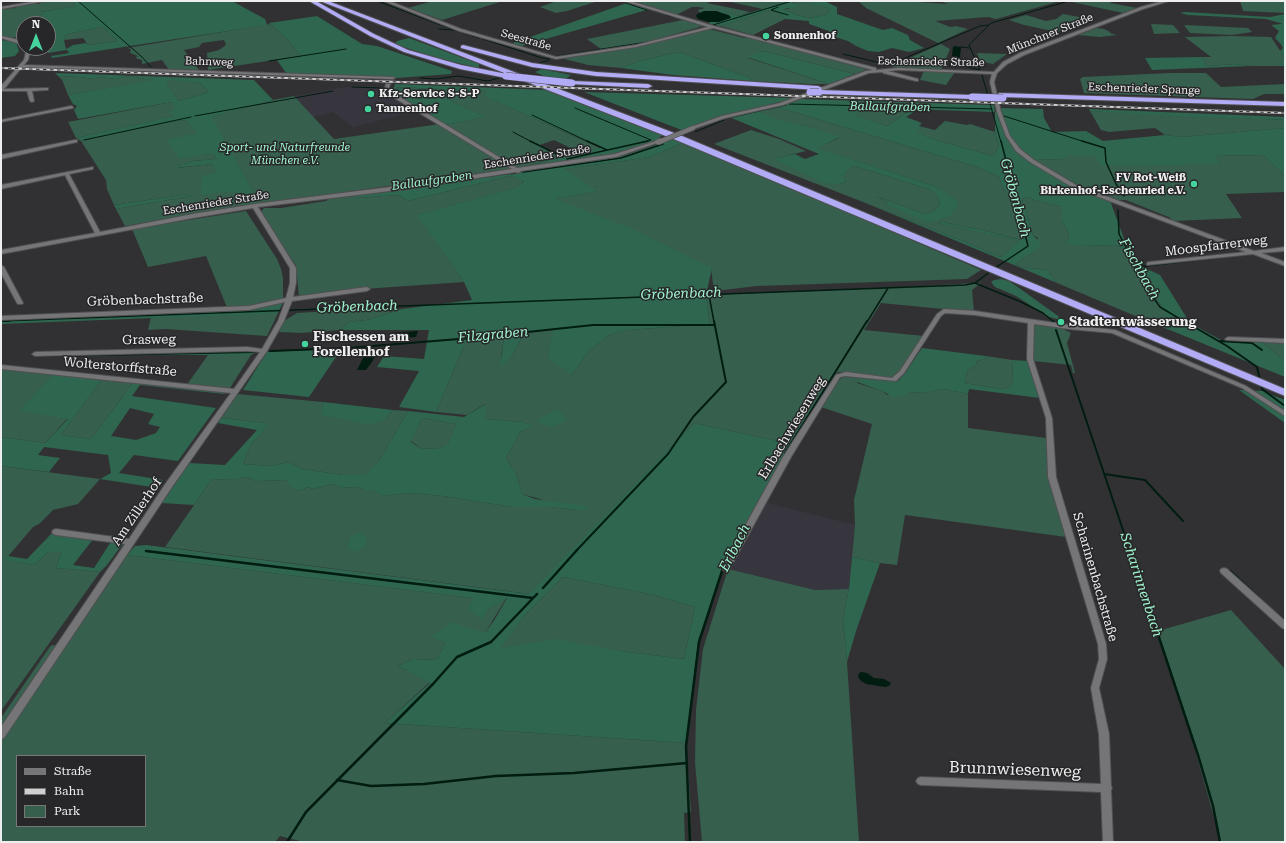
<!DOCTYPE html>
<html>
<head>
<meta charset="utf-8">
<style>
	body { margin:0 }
	#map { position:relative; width:1286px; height:843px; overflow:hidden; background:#313133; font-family:"Roboto Serif",serif }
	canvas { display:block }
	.frame { position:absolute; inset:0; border:2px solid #eeeeef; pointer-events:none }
	.legend { position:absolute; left:16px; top:755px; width:130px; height:72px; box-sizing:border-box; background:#272729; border:1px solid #777778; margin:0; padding:5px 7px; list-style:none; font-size:12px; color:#eeeeef }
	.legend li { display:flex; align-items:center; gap:8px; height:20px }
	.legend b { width:20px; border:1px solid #777778 }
	.north { position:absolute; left:16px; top:16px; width:40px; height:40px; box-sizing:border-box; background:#272729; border:1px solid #777778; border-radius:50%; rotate:0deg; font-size:11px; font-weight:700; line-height:16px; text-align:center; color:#eeeeef }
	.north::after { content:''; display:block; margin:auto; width:14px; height:18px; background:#46d49e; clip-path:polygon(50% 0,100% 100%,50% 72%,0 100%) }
</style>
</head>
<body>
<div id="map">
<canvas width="1286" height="843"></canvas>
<div class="frame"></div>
<ul class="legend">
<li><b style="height:5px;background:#757578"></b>Straße</li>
<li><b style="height:5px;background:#d0d0d1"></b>Bahn</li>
<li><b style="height:11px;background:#365f4d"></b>Park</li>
</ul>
<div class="north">N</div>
</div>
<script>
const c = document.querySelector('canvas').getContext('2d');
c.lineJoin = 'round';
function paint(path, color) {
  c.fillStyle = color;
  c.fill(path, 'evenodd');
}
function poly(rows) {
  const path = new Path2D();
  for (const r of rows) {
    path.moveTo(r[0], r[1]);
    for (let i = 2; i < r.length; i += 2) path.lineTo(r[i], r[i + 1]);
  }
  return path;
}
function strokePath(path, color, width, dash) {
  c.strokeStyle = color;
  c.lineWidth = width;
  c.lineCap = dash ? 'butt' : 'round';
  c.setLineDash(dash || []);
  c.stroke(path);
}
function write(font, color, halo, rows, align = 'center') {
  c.font = font + ' "Roboto Serif",serif';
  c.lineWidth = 3;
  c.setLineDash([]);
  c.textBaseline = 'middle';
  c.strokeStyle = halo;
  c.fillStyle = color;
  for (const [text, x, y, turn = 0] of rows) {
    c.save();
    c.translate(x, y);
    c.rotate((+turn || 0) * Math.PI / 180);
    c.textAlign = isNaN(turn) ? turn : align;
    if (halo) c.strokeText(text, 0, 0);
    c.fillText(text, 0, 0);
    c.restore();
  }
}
const built = poly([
	[352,86,388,87,393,93,421,110,353,127,333,112,313,117,294,96],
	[760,501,855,525,849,589,815,590,724,568]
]);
const green = poly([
	[47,1,72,1,76,6,41,12,42,24,24,24,24,37,1,38,1,9,16,8,16,6,36,3,37,4,40,4,39,2],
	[433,1,503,1,442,20,408,8],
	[557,1,598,1,567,11,556,13,540,7],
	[629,1,711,1,707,3,750,12,739,16,724,11,709,11,700,13,698,10,705,8,698,7,692,7,676,15],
	[726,1,789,1,763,9],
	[799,1,812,3,828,8,829,12,827,14,811,18,797,15,781,8,789,9,791,4],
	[858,1,919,1,917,2,948,4,940,1,1060,1,996,19,988,17,935,21,950,27,956,26,968,29,938,43,866,8],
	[1076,1,1113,1,1110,3,1137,8,1123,13,1072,2],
	[1240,1,1285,2,1285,13,1243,11],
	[770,10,779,13,785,19,753,35,720,26],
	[1063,14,1090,19,1086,22,1072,25,1057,32,1024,25,1009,20,1026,15,1046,21,1056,19],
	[683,20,703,26,644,43,601,49,587,39],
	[270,24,286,38,301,56,208,70,207,53,219,50,226,45,224,40,202,43,199,47,184,50,199,70,169,70,162,60,142,64,142,60,135,58,138,56,130,53,131,49,127,48],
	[1151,24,1173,25,1180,33,1154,34],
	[1184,25,1248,28,1252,32,1232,35,1190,33],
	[103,27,118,41,88,45,83,38,64,40,67,34],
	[1097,28,1104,29,1110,32,1110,33,1117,35,1100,37,1078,35],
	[709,29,744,38,749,38,865,68,866,70,855,74,764,51,748,58,829,84,810,84,752,81,751,78,679,52,639,61,621,68,588,65,561,58,634,47],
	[1232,36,1271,37,1285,58,1279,66,1250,66,1236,64,1207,66,1202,57,1211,57,1185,37],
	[941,44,950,49,941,70,891,67,908,62,907,59],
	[977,53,1007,54,993,64,980,61],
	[924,71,955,72,946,85,920,80],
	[1170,73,1206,73,1221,87,1285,84,1285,94,1264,94,1253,99,1084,93,1080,79,1083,77],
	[58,76,81,77,94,79,99,77,116,79,128,76,155,80,68,95,62,80],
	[170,79,200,83,209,92,179,101,165,81],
	[394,87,489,91,485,96,602,149,581,153,554,140,540,145,562,157,517,168,445,125,484,117,428,90,393,88],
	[294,96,334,139,440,124,512,168,510,169,260,204,211,117,273,100],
	[172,102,176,109,175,116,76,138,68,122],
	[777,107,977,167,999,177,1003,188,1012,201,1025,238,1022,240,978,229,942,222,938,223,1020,241,1001,257,995,255,971,244,714,144,751,130,779,139,806,151,774,159,829,184,840,184,846,182,844,178,846,172,850,168,855,166,931,190,937,196,940,204,934,211,925,214,876,196,886,201,887,205,943,219,940,188,817,148,839,138,811,127,776,120,758,111],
	[877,108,919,109,910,110,887,126,854,115,865,109],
	[1090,111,1285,120,1285,128,1181,137,1165,135,1155,128,1109,132,1101,130],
	[185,120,198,133,213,153,216,159,192,161,177,168,212,164,226,191,234,191,243,206,125,226,116,209,191,196,189,194,114,205,107,189,106,180,81,141,169,122],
	[945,121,967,125,970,124,995,132,999,146,993,156,933,139,916,132,919,126,935,130],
	[683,143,812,197,981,270,967,279,757,286,714,291,711,268,555,199,597,191,564,169,650,157],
	[1069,153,1074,156,1095,156,1221,164,1214,156,1263,155,1285,176,1285,192,1226,194,1242,218,1174,221,1170,219,1171,218,1126,200,1114,200,1064,178,1034,160,1064,159],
	[510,176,524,180,519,187,418,215,464,282,335,291,299,296,296,266,261,212,264,208,281,208,326,201,329,199,352,196,357,198,398,195,408,201],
	[1028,197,1034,200,1062,207,1062,221,1069,234,1067,242,1083,246,1115,245,1122,248,1139,275,1166,312,1166,319,1158,321,1133,315,1057,283,1047,270,1021,267,1015,264,1034,252,1038,238,1033,235,1022,199],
	[246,211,277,259,281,269,283,278,283,302,228,310,206,256,148,267,132,229],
	[983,281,972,290,974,312,881,303,864,330,924,336,901,372,893,379,838,372,792,444,694,423,530,594,165,547,212,479,234,480,246,477,257,481,287,480,298,491,308,487,313,489,332,484,342,488,357,487,365,490,374,489,382,496,409,493,443,496,512,507,549,507,579,510,522,494,517,475,506,458,520,432,532,426,523,422,485,419,485,404,467,415,436,412,466,341,504,337,501,357,511,358,524,333,553,330,572,375,588,352,609,335,627,330,710,324,706,295,888,288,975,283,978,284],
	[473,300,402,309,367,320,349,322,339,330,301,333,279,332,284,321,297,313,364,309,389,311,401,309],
	[250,313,278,313,267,336,166,329,148,330,151,317],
	[1034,324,1059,327,1071,333,1067,343,1075,373,1073,373,1071,365,1033,361,1033,326],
	[1221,340,1285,342,1285,361,1262,342],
	[208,355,251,355,228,391,186,386],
	[986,356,1012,360,1013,380,1009,387,1002,389,964,383,968,370,976,365,977,361,985,359],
	[1,369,54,374,68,418,45,443,1,437],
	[847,376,859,378,857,383,882,391,887,395,909,392,925,393,943,389,968,394,968,428,1046,438,1048,477,1066,537,905,515,897,565,880,563,852,557,855,525,854,500,872,424,821,407,839,379],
	[103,378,135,380,91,439,61,435],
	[237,394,323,402,322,415,386,418,393,410,408,411,380,459,367,475,343,475,303,469,288,462,271,466,243,464,251,444,262,434,266,423,220,418],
	[422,418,456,424,448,445,440,448,422,449,411,441],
	[1,466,100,479,78,504,53,510,39,524,33,527,5,560,35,565,48,552,61,552,56,568,100,572,1,711],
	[127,555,474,598,488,609,507,597,485,633,431,635,445,643,437,660,413,659,398,666,430,682,385,723,686,743,691,812,684,813,685,842,304,842,280,836,275,842,1,842,1,741],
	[17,756,145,756,145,826,17,826],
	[728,569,815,590,849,589,843,618,847,662,859,842,702,842,695,762,696,710,703,649],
	[563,577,654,595,695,607,684,659,620,651,500,648,525,615],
	[1231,610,1285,669,1285,842,1221,842,1187,721,1158,631],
	[52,645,58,646,1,728,1,718,49,648]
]);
const forest = poly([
	[72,1,232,1,265,19,267,25,52,58,51,56,69,53,67,50,48,53,45,48,48,48,48,24,42,24,41,12,76,6],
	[103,27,118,41,88,45,86,43,73,45,66,49,64,40,67,34],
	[789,1,799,1,792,3,797,5,798,7,783,9,797,15,811,18,827,14,829,12,828,8,803,1,824,1,837,7,837,14,883,30,892,28,908,35,910,40,924,48,909,52,892,48,879,52,868,51,856,46,848,41,828,35,829,31,809,24,809,21,785,19,779,13,770,10,720,26,710,24,709,22,719,22,730,15,716,11,724,11,739,16],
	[627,3,650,9,518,47,510,44],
	[1185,12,1270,17,1285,14,1285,66,1279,66,1285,58,1280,51,1283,48,1280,43,1275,38,1279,31,1271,25,1282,24,1280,23,1266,19,1188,15,1180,13],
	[317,16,362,44,377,46,452,71,451,74,397,78,286,73,277,60,301,56,286,38,269,23],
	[409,38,479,64,479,68,436,58,395,44,397,41],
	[1,40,16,42,19,51,15,56,1,58],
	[764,51,855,74,829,84,747,57],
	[679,52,751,78,752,81,673,75,621,68,639,61],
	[1202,57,1207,66,1236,64,1250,66,1152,70,1145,58],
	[542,69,571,75,564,80,548,78,535,72],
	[55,73,254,80,273,100,212,117,260,204,243,206,234,191,201,195,202,176,216,172,212,164,175,168,192,161,216,159,213,153,179,159,167,140,197,133,185,120,169,122,81,141,76,138,174,116,168,112,175,109,172,102,78,119,74,110,77,106,73,104,68,95,152,80,128,76,116,79,99,77,94,79,81,77,58,76],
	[170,80,200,83,209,92,179,101,166,82],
	[395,84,549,90,663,135,654,142,615,154,524,168,517,168,601,148,484,96,488,91,394,87],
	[393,88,428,90,485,117,445,125,393,93],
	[584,92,794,98,724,117,684,131],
	[802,99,994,105,995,112,877,108,865,109,855,115,887,126,910,110,917,110,906,117,922,123,919,126,920,129,917,132,933,139,993,156,999,146,995,132,995,112,999,112,998,108,1043,109,1044,118,1052,132,1086,131,1103,141,1165,135,1181,137,1285,128,1285,176,1263,155,1215,156,1221,164,1101,166,1095,156,1074,156,1069,154,1064,159,1035,160,1064,178,1114,200,1111,203,1126,244,1141,266,1160,275,1190,323,1221,340,1262,342,1285,361,1285,377,1133,315,1158,321,1166,319,1166,312,1139,275,1122,248,1115,245,1083,246,1068,244,1067,242,1069,234,1062,221,1062,207,1034,200,1028,197,1022,199,1033,235,1042,244,1034,252,1015,264,1021,267,1047,270,1057,283,861,201,971,244,995,255,1001,257,1019,241,937,223,942,222,978,229,1021,240,1025,238,1022,226,1015,213,1012,201,1003,188,999,177,977,167,777,107],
	[1089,109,1285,117,1285,120,1149,115,1090,111],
	[758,111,776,119,811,127,840,137,818,148,940,188,958,202,955,210,950,216,929,223,887,205,886,201,876,196,925,214,934,211,940,204,937,196,931,190,855,166,850,168,846,172,844,178,846,182,840,184,829,184,822,182,773,159,795,154,805,159,819,154,729,117],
	[674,139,683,143,650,157,565,169,598,191,556,199,633,229,712,268,706,295,710,324,628,330,609,335,588,352,572,375,548,358,553,330,524,333,511,358,500,368,504,337,466,341,436,412,399,407,419,371,377,367,384,356,424,359,429,330,339,330,349,322,367,320,402,309,472,300,464,282,417,215,518,187,524,181,510,176,408,201,398,195,357,198,352,196,511,174,511,175,521,172,625,155],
	[189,194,191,196,116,209,114,205],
	[1001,279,1009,281,1022,290,1058,316,1061,320,1049,317,1016,296,995,287,991,282,994,280],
	[283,302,278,313,1,324,1,320,249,309],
	[342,348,309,397,243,390,267,352],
	[922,348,986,356,985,359,977,361,976,365,968,370,964,383,1002,389,1009,387,1013,380,1012,360,1028,361,1040,398,969,389,968,394,943,389,925,393,909,392,904,396,893,397,882,391,857,382,859,378,898,381,905,373],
	[258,351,251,355,129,355,131,354],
	[54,374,103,378,61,435,91,439,135,380,228,391,224,394,140,385,132,396,216,408,178,461,134,455,119,473,163,480,158,488,100,479,111,473,108,455,44,447,38,455,60,458,49,472,1,466,1,437,45,443,68,419,19,411],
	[130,408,154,414,148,424,160,427,156,433,136,440,111,436],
	[1239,390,1262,391,1285,400,1285,423],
	[323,402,393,410,386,418,377,423,366,424,321,415],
	[486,404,485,419,523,422,533,426,520,432,506,458,517,475,522,494,535,499,589,506,588,509,579,510,549,507,512,507,443,496,409,493,382,496,374,490,365,490,357,487,342,488,332,484,313,489,308,487,298,491,288,484,287,480,257,481,246,477,234,480,212,479,194,505,162,503,189,463,225,465,257,430,218,423,220,418,267,423,262,434,251,444,243,464,271,466,288,462,303,469,343,475,366,475,380,459,408,411,464,417],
	[422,418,456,424,448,444,440,448,422,449,411,442],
	[555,410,563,413,566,420,563,423,552,427,541,424,536,421],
	[694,423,792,444,724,568,698,641,686,743,385,723,430,683,398,666,413,659,437,660,445,643,431,636,452,622,485,633,495,619,507,598,488,609,482,619,468,609,473,598,127,555,135,546,146,545,529,594],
	[563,577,654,595,695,607,684,659,620,651,556,639,501,648,525,615],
	[360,533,367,537,366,544,358,552,351,550,348,546,351,536],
	[51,534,94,538,73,565,94,568,112,540,124,542,107,565,100,572,56,568,61,552,48,552,35,565,4,560,8,556,27,559],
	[852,557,880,563,856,631,847,662,843,618,849,589]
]);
const water = poly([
	[704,11,716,11,730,16,731,18,719,22,709,22,698,19,696,16,697,14],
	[955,46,961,47,960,58,967,67,958,67,960,65,954,61,951,63,951,67,949,66,950,61,954,58,952,55,953,47],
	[418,331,416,337,391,339,390,333],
	[370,351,374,351,377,353,372,362,366,370,357,370,365,354],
	[862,672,867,673,874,678,884,679,891,683,889,686,885,687,866,684,861,681,858,677,859,673]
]);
const streamFar3 = poly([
	[78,1,142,57,151,67],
	[380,2,454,30],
	[626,3,647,10],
	[778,7,771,10,788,15],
	[666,15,674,17],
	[679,18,708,27],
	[713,25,792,1],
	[439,29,454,30,479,38],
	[483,39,542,58,550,59],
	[961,47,969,48],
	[843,54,884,64],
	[557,56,647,42],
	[269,61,346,49],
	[540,63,549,60],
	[889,65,980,26,988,25],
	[967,67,980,70],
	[420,78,436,79,458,76,488,81,502,77],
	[352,87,381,88],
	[988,96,982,75,969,45,991,23,1069,1],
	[989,100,1001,142],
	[789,104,992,109],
	[575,108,651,140,643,142],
	[532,115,589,142],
	[195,116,333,91],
	[1004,116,1085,142],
	[733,117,786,105],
	[513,132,532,142],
	[695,132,724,120],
	[84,140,191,117]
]);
const streamFar2 = poly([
	[530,141,563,157],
	[587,141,607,150],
	[1082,141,1105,148,1106,162,1116,184,1124,196],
	[567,159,648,141],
	[523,172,621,158,663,144],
	[1118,210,1119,234,1148,290,1160,307,1185,322],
	[1137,267,1224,257],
	[995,268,1028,246,1001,141],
	[975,283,1019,301,1043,313,1054,322],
	[709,295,714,322],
	[1,321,965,285,975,283,991,271],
	[867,322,888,288]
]);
const streamFar1 = poly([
	[1,321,9,321],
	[1052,321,1054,322],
	[1184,321,1227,346,1257,367,1260,380],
	[1056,330,1130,551],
	[1220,341,1252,343,1262,350],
	[270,351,348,348,471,338,593,325,715,325],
	[42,356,255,352],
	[1261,384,1262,389,1285,406],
	[785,453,867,321],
	[1104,474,1145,480,1183,521],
	[576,551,668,454,693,417,726,382,714,321]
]);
const stream = poly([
	[1130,550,1198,755,1213,806,1220,842],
	[146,551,533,598],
	[1230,571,1258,597],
	[543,588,577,550],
	[337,780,371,786,424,784,496,776,574,773,687,763],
	[287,842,306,812,433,684,457,657,491,642,537,594],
	[690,842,686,746,699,642,723,568]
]);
const minorTunnel = poly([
	[388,85,391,81]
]);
const minor = poly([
	[37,1,46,1,1,9,1,7,37,1],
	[384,1,389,1,461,29,556,57,636,45,708,27,624,1,630,1,714,26,876,68,876,70,898,68,994,72,1003,62,1020,53,1141,7,1163,1,1169,1,1143,9,1024,55,1007,64,997,73,994,82,1001,112,1010,136,1020,149,1034,160,1076,185,1254,251,1285,247,1285,251,1261,253,1285,262,1285,266,1253,254,1147,265,1147,263,1149,262,1246,252,1072,187,1030,162,1016,151,1006,136,997,112,990,82,992,74,898,70,888,71,918,79,918,81,916,81,883,73,883,72,869,73,783,105,725,118,693,129,691,129,691,127,722,116,780,103,866,71,873,70,713,28,636,47,556,59,459,31,384,1],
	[1,36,15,39,22,42,24,44,24,48,27,48,30,52,28,60,24,65,393,77,395,78,393,79,22,67,4,89,48,88,48,90,46,90,32,91,34,101,32,102,30,101,27,91,1,91,1,86,24,60,26,52,20,44,1,38,1,36],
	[386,84,390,84,389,88,400,97,517,168,615,154,656,141,660,142,616,157,521,171,518,173,516,172,406,189,258,207,296,268,296,283,293,297,367,287,370,289,367,291,292,301,284,321,267,351,172,487,4,738,1,739,1,727,125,544,56,535,53,534,52,532,53,530,56,529,129,539,166,483,231,393,1,369,1,365,234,389,260,352,247,351,35,356,32,354,35,352,247,347,262,349,278,321,285,302,249,310,1,320,1,316,249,306,286,298,290,283,290,268,253,208,193,218,1,254,1,250,95,233,65,175,1,189,1,185,93,167,93,169,69,174,100,232,193,214,255,204,406,185,512,169,396,99,385,88,386,84],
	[71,106,73,107,73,108,1,122,1,120,71,106],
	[75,140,77,140,77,142,1,159,1,155,75,140],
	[1,265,4,267,23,303,22,304,18,304,17,303,1,273,1,265],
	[944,309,975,311,1069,325,1115,330,1246,386,1285,411,1285,416,1242,388,1112,333,1069,329,1034,324,1033,359,1052,418,1056,477,1106,644,1107,659,1099,688,1109,734,1111,786,1112,788,1111,790,1113,842,1103,842,1101,792,921,785,918,784,916,781,918,778,921,777,1101,784,1099,734,1091,688,1099,659,1098,644,1048,477,1046,418,1027,359,1028,323,975,315,945,313,941,316,904,373,896,381,846,376,840,377,791,457,729,570,726,571,723,570,722,568,783,457,836,375,846,372,892,378,900,371,937,314,944,309],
	[1228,337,1285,339,1285,343,1226,340,1225,339,1228,337],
	[1224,568,1227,569,1285,621,1285,629,1282,628,1221,573,1220,571,1221,569,1224,568]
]);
const highway = poly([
	[309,1,316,1,374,34,408,50,461,65,507,74,320,1,328,1,682,136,1285,389,1285,396,676,140,509,75,508,77,506,78,460,69,404,52,370,36,309,1],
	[463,45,532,63,596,72,818,86,822,88,819,90,972,95,976,97,972,99,819,94,815,92,818,90,596,76,532,67,461,48,461,46,463,45],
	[572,81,648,84,652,86,648,88,570,84,570,82,572,81],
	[999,93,1285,102,1285,106,1002,97,998,95,999,93]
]);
const rail = poly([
	[1,68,1285,113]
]);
const minorBridgeFar1 = poly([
	[659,142,693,128]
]);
const minorBridge = poly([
	[658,142,661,141]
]);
const highwayBridge = poly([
	[506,76,572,83],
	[810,92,819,92],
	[972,97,1003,98]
]);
const markers = [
	[766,36,4,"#46d49e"],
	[371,94,4,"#46d49e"],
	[368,109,4,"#46d49e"],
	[1194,184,4,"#46d49e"],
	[1061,322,4,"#46d49e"],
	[305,344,4,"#46d49e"]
];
const farStreetnames = [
	["Münchner Straße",1050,34,-22],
	["Seestraße",526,40,16],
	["Bahnweg",209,62,2],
	["Eschenrieder Straße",931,62,1],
	["Eschenrieder Spange",1144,89,2],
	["Eschenrieder Straße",537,157,-9],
	["Eschenrieder Straße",216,203,-9]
];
const farPoinames = [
	["Sonnenhof",774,36],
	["Kfz-Service S-S-P",379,94],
	["Tannenhof",376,109],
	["FV Rot-Weiß",1186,178,"right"],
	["Birkenhof-Eschenried e.V.",1186,191,"right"]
];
const farParknames = [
	["Sport- und Naturfreunde",285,148],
	["München e.V.",285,161]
];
const farWaternames = [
	["Ballaufgraben",890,107,1],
	["Ballaufgraben",432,181,-8]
];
const streetNames = [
	["Moospfarrerweg",1216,246,-7],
	["Gröbenbachstraße",145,300,-2],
	["Grasweg",149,340,-1],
	["Wolterstorffstraße",120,367,5],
	["Erlbachwiesenweg",792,428,-59],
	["Am Zillerhof",137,512,-56],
	["Scharinenbachstraße",1095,577,74]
];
const poiNames = [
	["Stadtentwässerung",1069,322],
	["Fischessen am",313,337],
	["Forellenhof",313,352]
];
const waterNames = [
	["Gröbenbach",1015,198,75],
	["Fischbach",1139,269,61],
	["Gröbenbach",681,294,-2],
	["Gröbenbach",357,307,-2],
	["Filzgraben",493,335,-5],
	["Erlbach",735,548,-63],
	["Scharinnenbach",1141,585,72]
];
const nearStreetnames = [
	["Brunnwiesenweg",1015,770,2]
];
paint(built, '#37363f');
paint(green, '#365f4d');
paint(forest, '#2f664f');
paint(water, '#011c11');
strokePath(streamFar3, '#011c11', 1);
strokePath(streamFar2, '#011c11', 1.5);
strokePath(streamFar1, '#011c11', 2);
strokePath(stream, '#011c11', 2.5);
strokePath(minorTunnel, '#4d4d4f', 4.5, [4.5, 2]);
strokePath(minor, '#505052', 2);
strokePath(highway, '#505052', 2);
paint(minor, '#757578');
paint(highway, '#b2abf5');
strokePath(rail, '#d0d0d1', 2);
strokePath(rail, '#272729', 1, [3.5]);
strokePath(minorBridgeFar1, '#505052', 5.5, []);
strokePath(minorBridge, '#505052', 7, []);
strokePath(highwayBridge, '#505052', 8, []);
strokePath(minorBridgeFar1, '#757578', 4.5);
strokePath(minorBridge, '#757578', 5.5);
strokePath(highwayBridge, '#b2abf5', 7);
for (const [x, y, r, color] of markers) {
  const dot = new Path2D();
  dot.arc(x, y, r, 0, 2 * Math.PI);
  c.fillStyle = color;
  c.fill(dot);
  strokePath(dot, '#272729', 1.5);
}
write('11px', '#eeeeef', '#272729', farStreetnames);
write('bold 11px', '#eeeeef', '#272729', farPoinames, 'left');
write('italic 11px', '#a3f9d2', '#272729', farParknames);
write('italic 12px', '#a0f5ce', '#272729', farWaternames);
write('13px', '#eeeeef', '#272729', streetNames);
write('bold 13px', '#eeeeef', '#272729', poiNames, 'left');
write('italic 14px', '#a0f5ce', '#272729', waterNames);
write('16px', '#eeeeef', '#272729', nearStreetnames);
</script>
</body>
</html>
